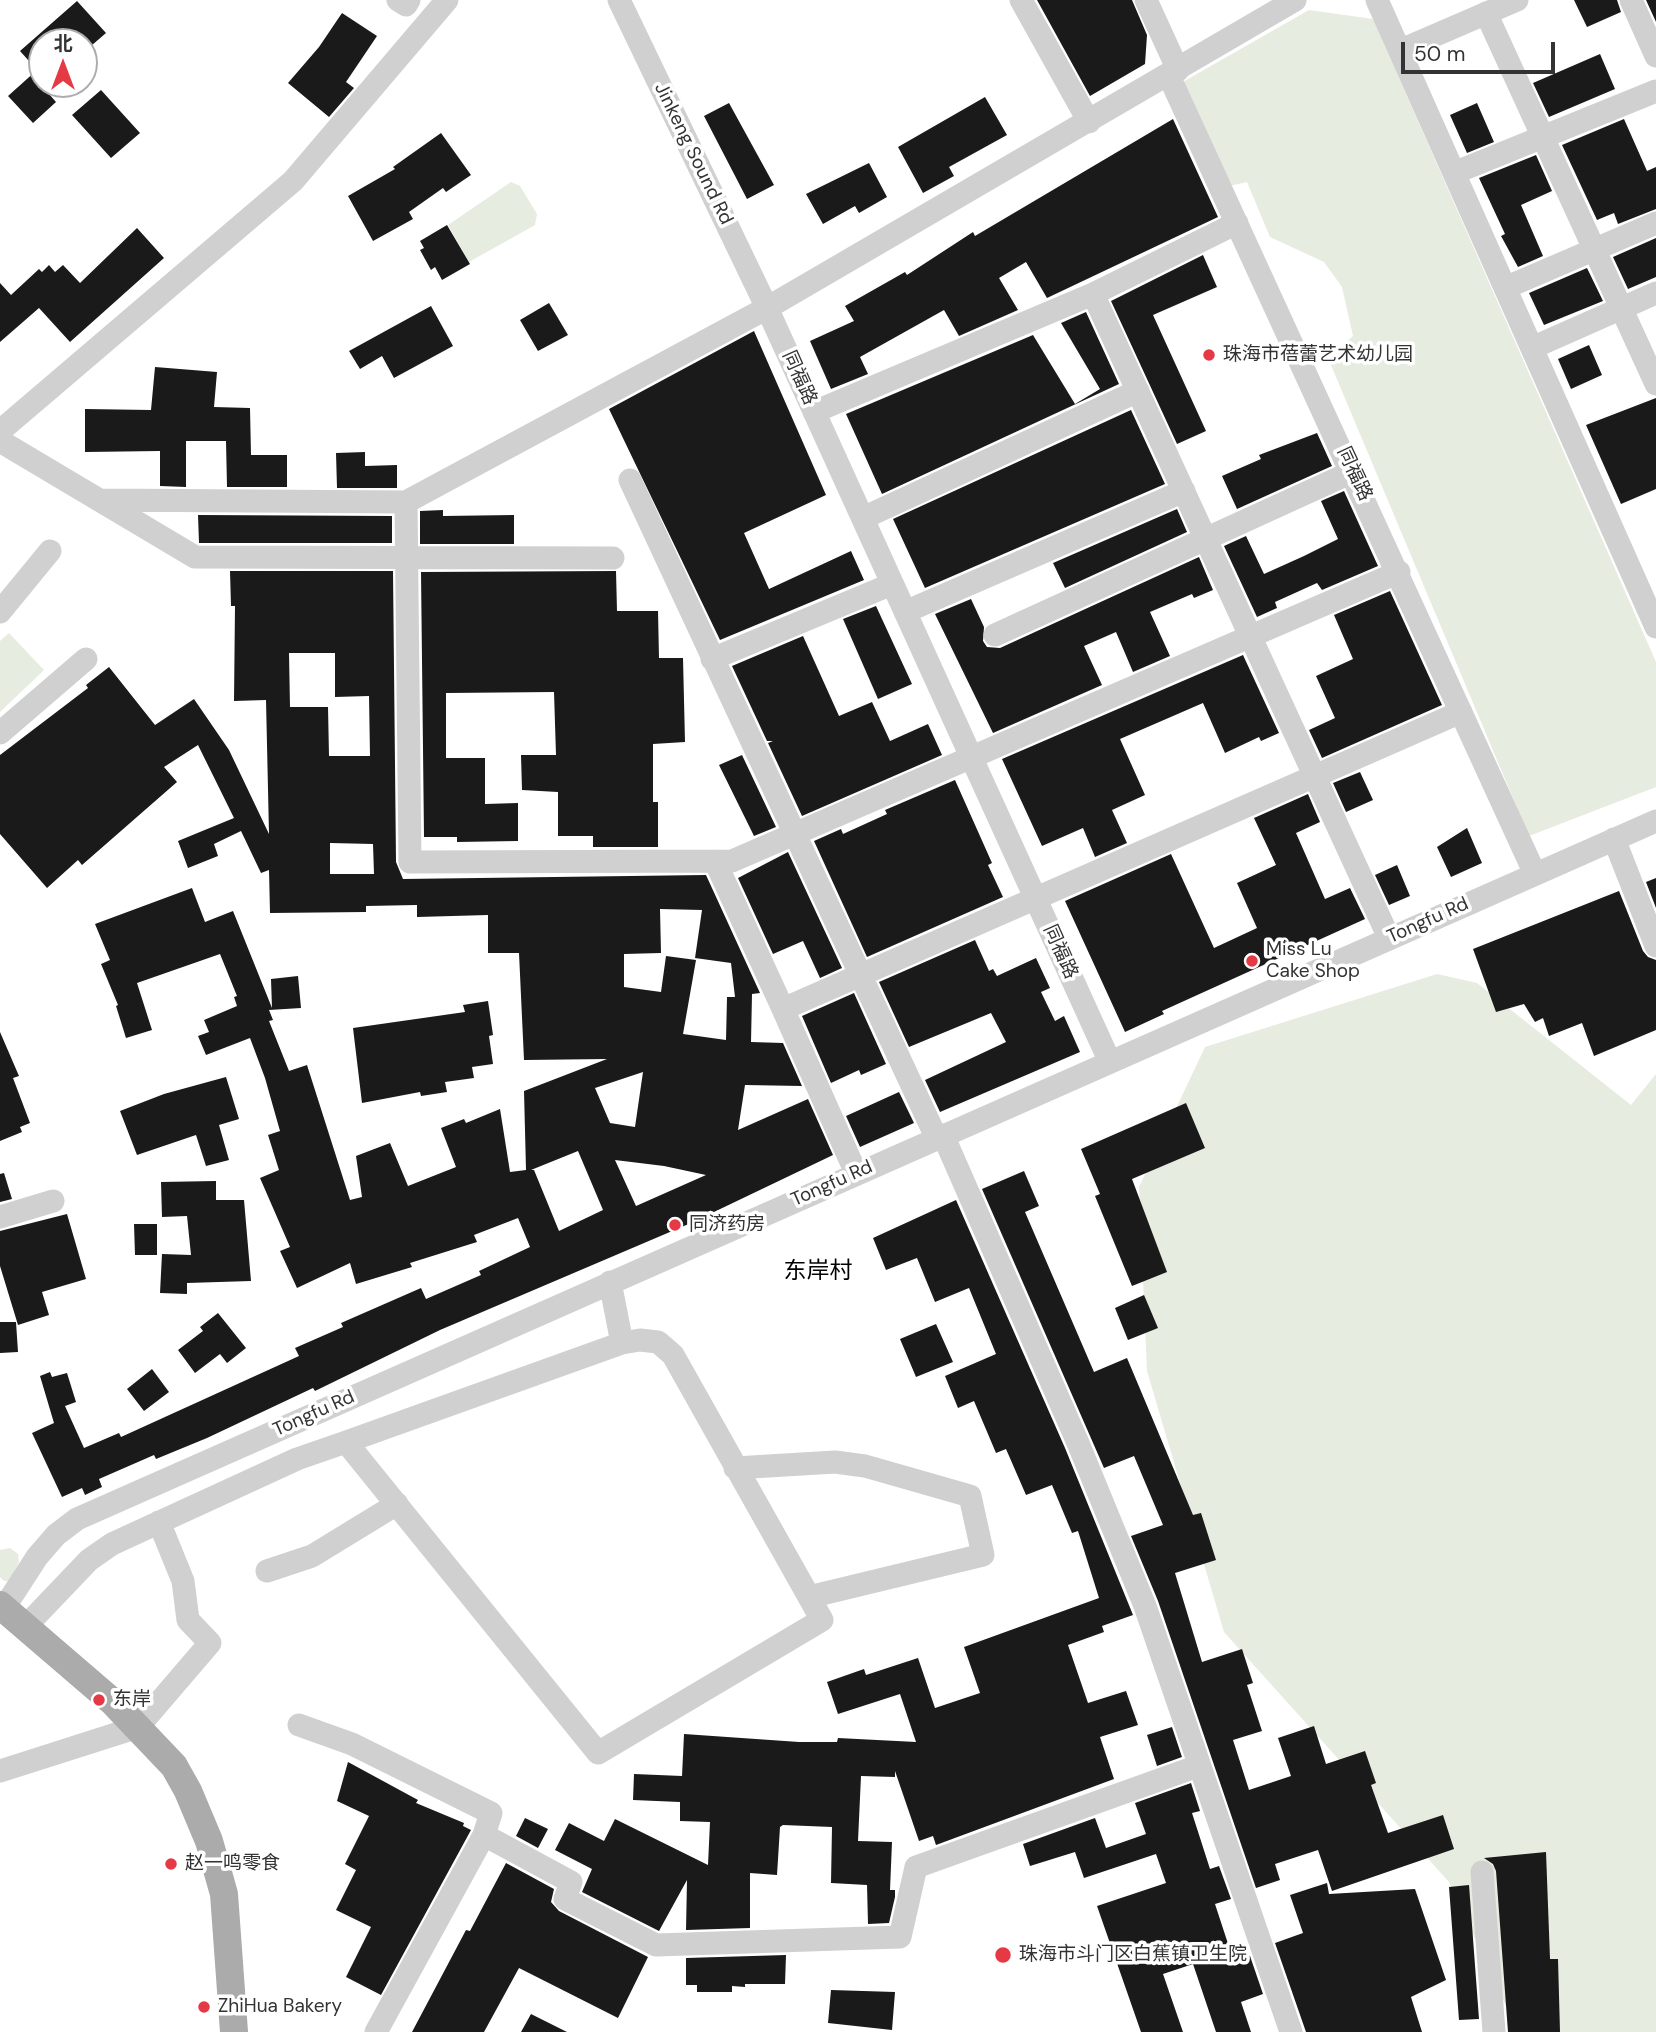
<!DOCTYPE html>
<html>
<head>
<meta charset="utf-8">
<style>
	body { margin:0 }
	#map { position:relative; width:1656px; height:2032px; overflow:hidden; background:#fff; font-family:"DM Sans","Noto Sans SC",sans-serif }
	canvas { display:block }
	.north { position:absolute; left:28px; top:28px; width:70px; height:70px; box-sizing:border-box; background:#fff; border:2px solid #adadad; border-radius:50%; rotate:0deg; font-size:19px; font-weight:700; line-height:28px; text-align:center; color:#333 }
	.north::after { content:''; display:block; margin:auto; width:24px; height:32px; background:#e63946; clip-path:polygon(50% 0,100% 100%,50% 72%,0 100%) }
	.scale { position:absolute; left:1401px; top:42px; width:154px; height:32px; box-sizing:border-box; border:4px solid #333; border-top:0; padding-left:9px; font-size:21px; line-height:24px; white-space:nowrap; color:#333; -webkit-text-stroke:5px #fff; paint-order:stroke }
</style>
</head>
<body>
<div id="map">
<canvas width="1656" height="2032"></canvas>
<div class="north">北</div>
<div class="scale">50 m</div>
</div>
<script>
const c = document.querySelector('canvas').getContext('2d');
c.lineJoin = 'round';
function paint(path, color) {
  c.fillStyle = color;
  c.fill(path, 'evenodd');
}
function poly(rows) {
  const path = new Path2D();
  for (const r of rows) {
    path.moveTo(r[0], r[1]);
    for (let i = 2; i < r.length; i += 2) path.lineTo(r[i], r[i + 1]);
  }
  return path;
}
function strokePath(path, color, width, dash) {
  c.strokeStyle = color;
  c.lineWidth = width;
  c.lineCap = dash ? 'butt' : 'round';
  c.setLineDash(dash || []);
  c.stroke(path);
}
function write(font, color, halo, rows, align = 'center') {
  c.font = font + ' "DM Sans","Noto Sans SC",sans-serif';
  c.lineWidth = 7;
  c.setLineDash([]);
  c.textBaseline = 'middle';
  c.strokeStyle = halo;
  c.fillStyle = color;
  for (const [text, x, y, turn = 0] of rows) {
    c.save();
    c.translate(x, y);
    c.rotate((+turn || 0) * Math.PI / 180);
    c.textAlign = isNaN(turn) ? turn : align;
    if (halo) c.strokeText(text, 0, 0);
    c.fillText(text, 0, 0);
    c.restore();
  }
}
const green = poly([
	[1309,10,1373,19,1656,662,1656,787,1529,836,1328,358,1353,336,1342,287,1324,262,1270,237,1247,182,1225,187,1181,83],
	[511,182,520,186,537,214,535,225,469,262,448,225],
	[9,633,44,670,0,712,0,641],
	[1437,974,1477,983,1631,1105,1656,1074,1656,2032,1518,2032,1449,1882,1224,1632,1147,1371,1139,1187,1205,1047],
	[10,1548,18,1554,19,1562,10,1581,4,1581,0,1577,0,1550]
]);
const building = poly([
	[1037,0,1132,0,1147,35,1145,64,1090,96],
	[1574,0,1617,0,1621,12,1587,27],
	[1646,0,1656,0,1656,22],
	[77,1,106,33,84,52,84,42,42,42,42,86,56,102,33,123,8,96,37,70,20,51],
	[342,13,377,36,346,82,354,88,329,117,288,83,319,47],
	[1600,54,1615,89,1549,117,1533,83],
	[101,90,140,133,111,158,72,115],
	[985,97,1007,135,949,167,954,176,923,193,898,147],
	[729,103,774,185,747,199,704,116],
	[1477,103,1494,142,1467,153,1450,115],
	[1173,119,1218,217,1047,298,1026,262,999,278,1018,310,959,336,944,310,860,357,868,374,831,389,810,341,854,321,845,306,905,272,907,275,973,232,975,236],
	[1624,119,1647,171,1656,167,1656,209,1618,224,1614,213,1597,220,1562,145],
	[441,133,471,175,446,192,443,188,409,212,413,219,373,241,348,196,395,169,393,167],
	[1536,155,1552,191,1521,205,1543,256,1518,267,1501,236,1505,234,1479,178],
	[869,163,887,197,859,213,855,206,823,224,806,194],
	[447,225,470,264,442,280,435,267,431,270,420,250,424,248,420,241],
	[137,228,164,258,70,342,39,308,0,342,0,283,11,295,39,269,42,272,49,265,55,272,63,265,80,283],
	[1656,238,1656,277,1628,289,1613,257],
	[1203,255,1217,287,1153,315,1206,431,1177,444,1111,301],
	[1587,268,1603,301,1544,325,1529,293],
	[549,303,568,335,538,351,520,320],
	[431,306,453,346,394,378,382,356,360,369,349,351],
	[1086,312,1119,384,882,494,846,414,1033,335,1075,404,1100,389,1061,323],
	[754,331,826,495,744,533,769,589,851,551,864,580,720,640,609,409],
	[1589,345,1602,375,1571,389,1558,359],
	[155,367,217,372,214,407,250,408,251,455,287,455,287,487,227,487,226,441,186,441,186,487,160,486,160,451,85,452,85,409,151,410],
	[1656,398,1656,489,1621,504,1586,425],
	[1131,410,1165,484,925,588,893,519],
	[1317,433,1332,466,1237,509,1222,476,1261,459,1259,455],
	[365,452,365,466,397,465,397,488,337,488,336,453],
	[1344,491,1378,566,1322,590,1317,583,1275,602,1277,608,1257,617,1224,546,1246,536,1264,574,1304,556,1338,539,1321,501],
	[1177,509,1187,532,1065,588,1053,563],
	[443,510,443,516,514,515,514,544,420,544,420,511],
	[198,515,392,516,392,543,199,543],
	[1199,557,1213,590,1194,598,1192,594,1150,612,1170,656,1133,672,1116,632,1084,646,1102,685,993,733,935,614,971,599,984,627,983,641,987,647,1000,648],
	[230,571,393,571,396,862,403,879,706,875,760,993,752,994,751,1042,783,1043,802,1086,745,1085,738,1130,808,1099,833,1155,691,1223,440,1330,315,1391,313,1388,207,1438,156,1459,154,1455,99,1479,102,1487,85,1495,82,1488,62,1497,32,1433,54,1423,40,1376,50,1372,52,1377,67,1373,76,1402,65,1406,84,1448,119,1433,121,1437,299,1356,295,1348,343,1327,341,1323,421,1288,426,1299,481,1275,479,1271,530,1247,518,1218,474,1235,477,1242,410,1263,412,1267,356,1284,350,1263,297,1288,280,1251,290,1247,260,1178,279,1170,268,1135,280,1131,265,1078,250,1038,206,1055,198,1036,209,1032,204,1020,237,1006,234,997,237,996,220,954,137,983,152,1030,126,1038,116,1006,118,1005,101,964,110,960,95,924,192,888,205,922,233,911,272,1008,271,979,298,976,301,1008,269,1010,273,1020,269,1021,289,1071,307,1065,350,1200,362,1197,356,1156,390,1143,408,1186,456,1167,441,1128,464,1119,466,1123,500,1109,510,1172,526,1170,524,1091,607,1059,524,1060,519,953,488,953,488,915,417,917,417,905,366,906,366,912,270,913,269,870,261,873,241,831,214,844,218,856,188,868,178,841,234,818,198,745,164,767,177,782,82,865,78,860,47,888,0,834,0,755,88,688,86,685,109,667,155,725,194,699,229,750,269,834,266,700,234,701,235,606,231,606],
	[289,653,335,653,335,697,369,696,370,756,329,756,328,707,290,707],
	[330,843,373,844,374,874,330,874],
	[660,909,702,910,695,958,731,963,735,997,727,997,726,1040,683,1034,696,960,666,956,661,992,624,987,624,954,661,953],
	[643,1072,635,1127,610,1123,595,1088],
	[578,1151,603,1210,559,1231,534,1170,531,1170],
	[615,1160,664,1166,706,1175,636,1206],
	[616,571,617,611,658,611,659,658,683,658,685,742,653,744,653,802,658,802,658,847,593,847,593,836,558,836,558,792,522,790,521,755,556,755,554,692,446,693,446,758,485,758,485,804,518,803,518,841,457,842,457,837,424,837,421,572],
	[1390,591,1442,705,1322,758,1309,730,1335,718,1316,676,1353,659,1334,615],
	[876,606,912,684,878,699,843,619],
	[803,636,839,716,872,702,890,741,928,724,942,755,802,816,768,743,773,741,767,741,732,666],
	[1243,655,1279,733,1261,741,1259,737,1225,753,1203,703,1120,739,1145,795,1112,810,1127,843,1095,857,1083,828,1042,846,1002,759],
	[742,755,776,827,754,836,719,765],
	[1360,772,1373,800,1346,812,1333,783],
	[955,780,992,863,988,865,1003,897,867,957,814,841,841,829,843,834,887,814,885,810],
	[1308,794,1320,822,1296,833,1325,899,1350,888,1365,919,1162,1011,1164,1014,1125,1032,1065,901,1171,854,1214,948,1257,928,1237,883,1276,865,1254,818],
	[1467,828,1482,863,1451,877,1437,847],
	[788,852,842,968,820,978,803,941,773,954,738,878],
	[1397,865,1410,896,1389,905,1375,875],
	[1656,878,1656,908,1646,882],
	[1619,891,1643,951,1648,957,1656,960,1656,1030,1594,1056,1582,1023,1549,1036,1543,1018,1535,1022,1524,1004,1496,1012,1473,949],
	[975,940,989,971,993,969,997,976,1036,958,1050,988,1041,992,1055,1021,1064,1016,1080,1052,940,1112,925,1080,1006,1042,991,1013,909,1047,879,982],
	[854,993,886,1064,861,1075,859,1070,831,1083,802,1016],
	[488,1001,493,1035,489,1036,493,1064,472,1067,474,1078,445,1082,447,1092,421,1096,420,1092,362,1103,353,1028,465,1012,463,1005],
	[0,1032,19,1076,13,1078,30,1123,20,1127,22,1132,0,1141],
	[226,1077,239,1119,219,1125,229,1160,206,1166,196,1135,137,1155,120,1111,164,1094],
	[899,1092,914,1123,860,1147,846,1116],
	[1186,1103,1205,1148,1132,1179,1167,1272,1132,1286,1095,1196,1100,1194,1081,1149],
	[1024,1171,1039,1206,1025,1212,1094,1372,1127,1358,1193,1515,1201,1513,1216,1560,1175,1573,1202,1662,1242,1649,1253,1683,1247,1685,1262,1731,1233,1740,1249,1790,1291,1776,1278,1738,1314,1726,1326,1764,1365,1751,1376,1783,1371,1785,1388,1833,1443,1815,1454,1849,1332,1891,1318,1850,1275,1864,1280,1880,1256,1888,1158,1601,1131,1536,1163,1525,1134,1456,1104,1468,982,1189],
	[4,1173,12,1199,0,1202,0,1174],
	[216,1181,216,1200,244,1200,251,1281,187,1283,187,1294,160,1293,162,1254,191,1255,187,1216,162,1217,161,1182],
	[956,1200,1065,1448,1133,1615,1102,1626,1104,1632,1068,1645,1088,1703,1126,1691,1138,1725,1100,1737,1114,1779,936,1845,933,1836,919,1841,895,1771,895,1777,861,1776,858,1841,892,1842,890,1890,895,1890,895,1897,889,1923,868,1924,867,1885,831,1883,832,1827,783,1825,780,1827,777,1875,750,1873,750,1928,686,1930,687,1880,659,1931,582,1892,592,1869,555,1850,569,1823,604,1841,615,1819,708,1865,710,1822,680,1821,680,1802,633,1800,634,1774,682,1776,684,1734,799,1742,837,1742,838,1738,916,1742,900,1694,838,1714,827,1682,864,1669,866,1675,918,1658,935,1708,980,1693,964,1647,1099,1598,1078,1531,1072,1533,1052,1485,1026,1495,1006,1449,996,1453,974,1401,958,1408,945,1376,996,1354,969,1288,935,1302,917,1258,886,1270,873,1238],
	[67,1214,86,1279,42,1292,49,1315,18,1325,0,1266,0,1231],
	[134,1224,157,1224,157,1255,135,1255],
	[1144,1295,1158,1328,1128,1340,1115,1308],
	[218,1313,246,1348,227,1363,220,1354,195,1373,178,1350,203,1331,200,1327],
	[0,1322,16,1322,18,1352,0,1353],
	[936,1324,953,1362,916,1377,900,1339],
	[152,1369,169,1392,144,1411,127,1389],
	[1172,1727,1182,1757,1157,1766,1147,1735],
	[348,1762,418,1800,416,1803,464,1823,463,1826,471,1830,381,1995,346,1977,371,1927,336,1910,356,1870,345,1864,369,1816,337,1801],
	[1191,1783,1200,1811,1192,1813,1210,1869,1219,1866,1231,1899,1215,1904,1234,1962,1250,1956,1263,1994,1241,2002,1251,2032,1216,2032,1193,1964,1163,1974,1183,2032,1141,2032,1097,1906,1166,1883,1156,1854,1084,1878,1075,1852,1030,1866,1023,1844,1095,1818,1106,1848,1146,1834,1135,1803],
	[525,1818,548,1829,538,1848,516,1836],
	[1546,1852,1550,1959,1558,1959,1560,2032,1508,2032,1496,1871,1493,1864,1484,1858],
	[506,1863,554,1889,551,1902,559,1911,648,1957,618,2018,519,1968,484,2032,412,2032,466,1930,470,1931],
	[1327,1883,1329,1894,1415,1889,1446,1980,1411,1997,1422,2032,1306,2032,1275,1943,1303,1933,1290,1895],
	[1469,1885,1479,2019,1459,2020,1449,1887],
	[786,1955,785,1984,745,1984,745,1987,732,1986,732,1992,697,1992,697,1985,686,1985,686,1958],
	[831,1990,895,1992,892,2030,828,2023],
	[531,2014,567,2032,521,2032]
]);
const minor = poly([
	[398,0,406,5,409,0],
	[619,0,767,308,1109,1060],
	[1021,0,1089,122],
	[1146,0,1178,70],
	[1377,0,1656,627],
	[1631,0,1656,56],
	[1486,13,1656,384],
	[1401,50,1517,0],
	[1169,76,1535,874],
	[1454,173,1656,91],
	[1507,287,1656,223],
	[1093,294,1389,938],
	[1534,347,1656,293],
	[814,412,1093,294,1237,223],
	[0,431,293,181,447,0],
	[0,441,195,557,613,558],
	[630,480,936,1137],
	[99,500,406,502,767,308,1295,0],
	[406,502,410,862,732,861,1399,572],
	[863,518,1138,391],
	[0,612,50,551],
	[905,612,1184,491],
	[995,635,1352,472],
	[712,659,892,584],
	[0,733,86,659],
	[1614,839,1656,946],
	[715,861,783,1009],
	[943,1135,1078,1443,1145,1606,1291,2032],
	[856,1173,783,1009,1461,712],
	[0,1217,53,1201],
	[610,1282,622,1343],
	[735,1468,835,1462,865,1466,970,1496,983,1555,809,1597],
	[267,1571,312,1556,397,1504],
	[4,1608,37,1557,56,1535,77,1519,1656,821],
	[26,1626,89,1560,112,1544,297,1459,346,1442,622,1343,640,1340,658,1342,673,1355,822,1620,598,1753,346,1442],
	[299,1725,352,1744,491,1813,484,1835,376,2032],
	[0,1771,138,1727,210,1643,188,1620,183,1581,159,1522],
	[484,1835,571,1882,565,1899,656,1945,900,1937,916,1867,1198,1766],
	[1482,1872,1494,2032]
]);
const major = poly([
	[0,1605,114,1703,174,1766,188,1791,209,1841,224,1894,234,2032]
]);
const markers = [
	[1209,355,7,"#e63946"],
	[1252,961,7,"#e63946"],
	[675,1225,7,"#e63946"],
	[99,1700,7,"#e63946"],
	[171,1864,7,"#e63946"],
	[1003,1955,9,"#e63946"],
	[204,2007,7,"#e63946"]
];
const streetNames = [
	["Jinkeng Sound Rd",693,154,64],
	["同福路",799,378,66],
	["同福路",1354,474,65],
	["Tongfu Rd",1428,921,-24],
	["同福路",1060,952,66],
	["Tongfu Rd",832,1184,-24],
	["Tongfu Rd",314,1414,-24]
];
const poiNames = [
	["珠海市蓓蕾艺术幼儿园",1223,355],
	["Miss Lu",1266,950],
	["Cake Shop",1266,972],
	["同济药房",689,1225],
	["东岸",113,1700],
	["赵一鸣零食",185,1864],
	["珠海市斗门区白蕉镇卫生院",1019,1955],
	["ZhiHua Bakery",218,2007]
];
const quarterNames = [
	["东岸村",818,1272]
];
paint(green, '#e6ecdf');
paint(building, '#1a1a1a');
strokePath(minor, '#d0d0d0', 23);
strokePath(major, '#ababab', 28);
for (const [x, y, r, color] of markers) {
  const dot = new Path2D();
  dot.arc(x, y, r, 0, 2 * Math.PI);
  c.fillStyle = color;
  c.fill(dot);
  strokePath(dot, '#fff', 2.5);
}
write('19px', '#333', '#fff', streetNames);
write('19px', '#333', '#fff', poiNames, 'left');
write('23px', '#000', '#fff', quarterNames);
</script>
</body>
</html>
